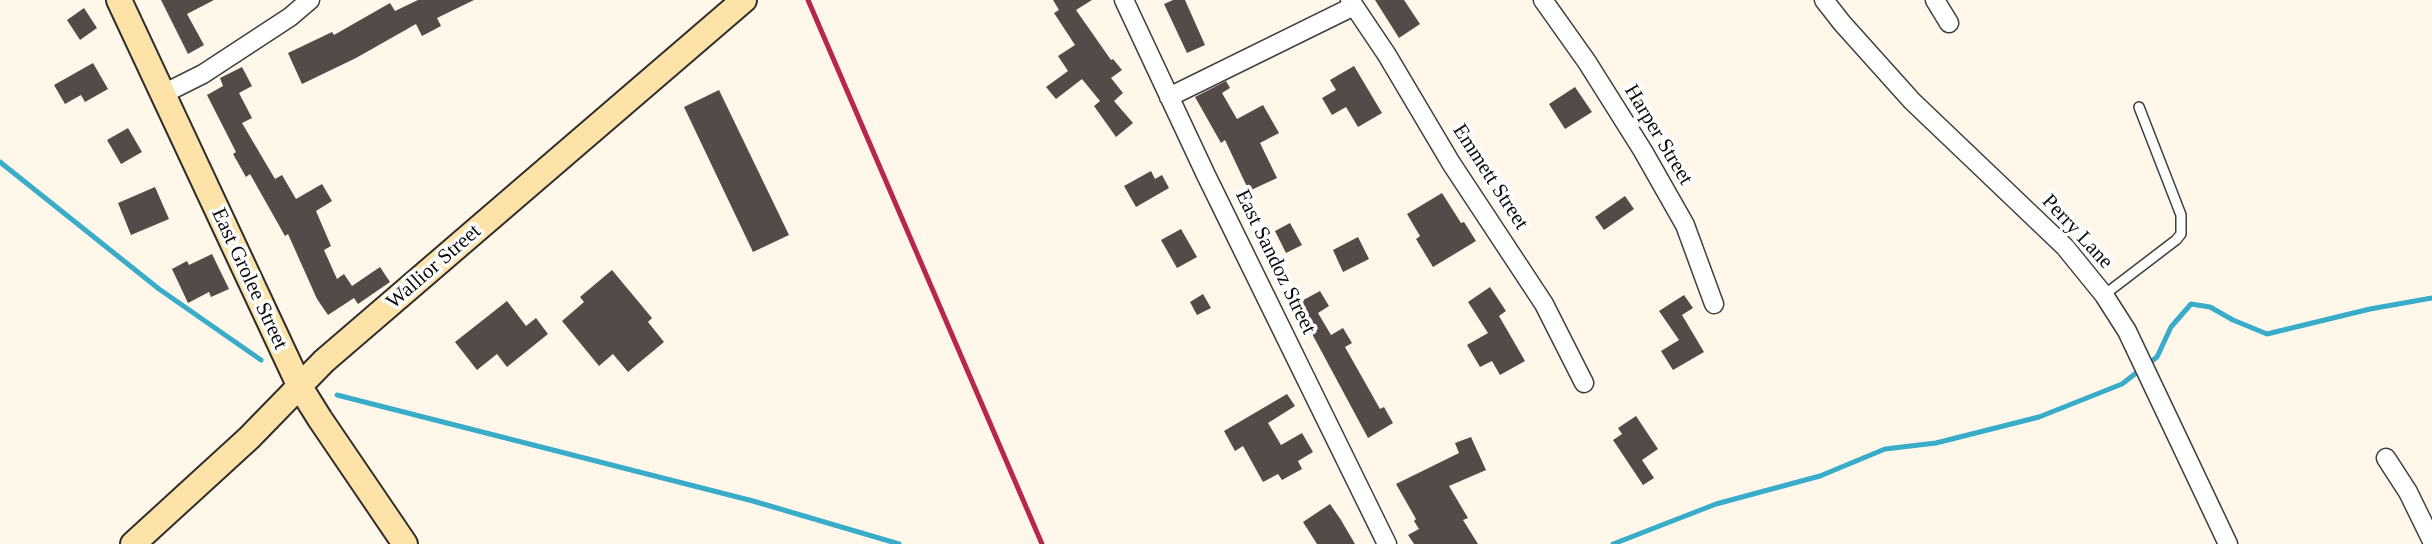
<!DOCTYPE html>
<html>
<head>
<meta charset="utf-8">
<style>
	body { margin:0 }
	canvas { display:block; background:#fff7ea }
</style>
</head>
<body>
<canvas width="2432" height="544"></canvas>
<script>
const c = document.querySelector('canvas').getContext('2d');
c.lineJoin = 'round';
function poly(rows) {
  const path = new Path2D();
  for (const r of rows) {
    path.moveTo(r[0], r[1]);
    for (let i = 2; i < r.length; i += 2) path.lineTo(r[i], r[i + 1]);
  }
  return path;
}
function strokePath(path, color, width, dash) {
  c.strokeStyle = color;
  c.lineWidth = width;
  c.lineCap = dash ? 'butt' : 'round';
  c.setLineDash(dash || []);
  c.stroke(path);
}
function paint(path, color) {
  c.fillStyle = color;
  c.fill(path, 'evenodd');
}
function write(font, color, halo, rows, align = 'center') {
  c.font = font + ' "Times New Roman",serif';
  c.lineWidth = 7;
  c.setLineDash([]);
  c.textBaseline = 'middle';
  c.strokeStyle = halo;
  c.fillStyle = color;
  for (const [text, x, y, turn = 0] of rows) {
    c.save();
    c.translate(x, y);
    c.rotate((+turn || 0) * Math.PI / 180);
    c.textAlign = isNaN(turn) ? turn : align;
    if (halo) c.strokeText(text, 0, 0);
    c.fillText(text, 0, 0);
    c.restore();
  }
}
const stream = poly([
	[0,162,159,289,261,360],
	[2148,364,2157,357,2171,327,2191,304,2210,307,2233,320,2267,334,2370,309,2432,298],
	[337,395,753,501,899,544],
	[1613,544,1716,504,1820,476,1885,449,1936,443,2039,417,2122,384,2140,370]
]);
const building = poly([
	[161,0,214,0,187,14,204,45,188,54],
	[418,0,474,0,437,18,441,26,422,36,416,24,356,58,302,84,288,53,332,32,334,35,390,3,395,11],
	[1053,0,1092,0,1076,10,1111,60,1113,59,1122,70,1111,78,1123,93,1114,101,1133,123,1116,137,1094,106,1100,101,1082,79,1056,99,1046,87,1068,71,1058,56,1075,45,1054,13,1059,10],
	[1173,0,1185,0,1205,45,1187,53,1164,4],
	[1375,0,1404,0,1420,24,1399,38],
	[84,8,97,28,80,40,67,20],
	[93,63,108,89,85,102,81,95,65,104,54,85],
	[1354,66,1382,113,1358,127,1346,107,1332,115,1322,98,1336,90,1330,80],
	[242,67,252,86,239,93,252,118,242,123,275,179,282,175,296,199,322,184,332,201,316,211,331,246,324,250,337,279,344,274,352,286,380,267,390,282,358,304,354,298,328,315,317,299,288,234,285,236,250,174,246,177,233,154,236,152,207,95,223,86,220,78],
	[1226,81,1230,88,1222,93,1237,119,1263,105,1279,133,1260,143,1277,178,1249,191,1225,140,1221,143,1195,97],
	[1575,87,1592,112,1565,129,1549,104],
	[719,90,789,235,753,252,684,107],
	[128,128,142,152,121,164,107,140],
	[1151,171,1155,179,1162,175,1169,188,1136,207,1124,186],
	[155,187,169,219,131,235,118,203],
	[1442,193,1461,223,1464,222,1476,241,1433,267,1416,239,1420,236,1407,214],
	[1625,196,1634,209,1604,230,1595,217],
	[1290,223,1302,245,1286,253,1275,231],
	[1181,229,1197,257,1177,268,1161,240],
	[1358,237,1369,259,1343,272,1333,250],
	[212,254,229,289,211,297,209,292,188,303,172,269,187,261,189,265],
	[612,270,652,318,648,322,664,342,628,372,613,354,599,366,562,321,584,302,580,297],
	[1490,287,1506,311,1499,316,1525,361,1500,375,1492,361,1480,367,1467,345,1488,333,1468,302],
	[1320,291,1329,306,1318,313,1331,335,1343,328,1352,343,1345,347,1380,409,1384,407,1393,423,1368,438,1296,304],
	[1203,294,1211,308,1197,315,1190,302],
	[1684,295,1693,308,1682,315,1704,352,1673,370,1661,351,1679,340,1659,311],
	[507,301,526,326,536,318,548,334,507,367,497,354,477,370,455,342],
	[1287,394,1295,406,1268,423,1281,445,1302,433,1313,452,1298,461,1302,469,1282,480,1278,474,1263,482,1243,446,1235,451,1224,431],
	[1636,416,1658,449,1642,460,1654,478,1643,485,1613,440,1622,434,1618,428],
	[1471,437,1486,470,1449,486,1468,518,1463,520,1478,544,1414,544,1408,535,1419,529,1414,521,1416,519,1396,484,1459,453,1455,443],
	[1330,504,1341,520,1355,544,1317,544,1303,522]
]);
const lane = poly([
	[2104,295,2176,240,2181,234,2181,215,2139,107]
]);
const street = poly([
	[1124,0,1206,175,1387,544],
	[1350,0,1387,55,1451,163,1544,304,1584,383],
	[1543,0,1587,62,1643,151,1685,225,1714,304],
	[1824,0,1842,23,1912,101,2065,247,2104,295,2127,331,2228,544],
	[1935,0,1949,23],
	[163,94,203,74,290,17,310,0],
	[1169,97,1354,6],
	[2386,458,2408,492,2432,541]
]);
const secondary = poly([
	[119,0,300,387,320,419,405,544],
	[133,544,249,438,324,361,744,0]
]);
const rail = poly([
	[808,0,1042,544]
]);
const streetNames = [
	["Harper Street",1658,135,59],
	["Emmett Street",1490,177,57],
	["Perry Lane",2077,232,47],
	["East Sandoz Street",1275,262,64],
	["Wallior Street",434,267,-41],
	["East Grolee Street",249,279,65]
];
strokePath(stream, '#39acca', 5);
paint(building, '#544a48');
strokePath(lane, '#3f3f3f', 12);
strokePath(street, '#3f3f3f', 21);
strokePath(secondary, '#2e2e2e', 28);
strokePath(lane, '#fff', 9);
strokePath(street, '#fff', 18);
strokePath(secondary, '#fde3a7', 24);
strokePath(rail, '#b8274b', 5);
write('21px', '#0c0c0c', '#fff', streetNames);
</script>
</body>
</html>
